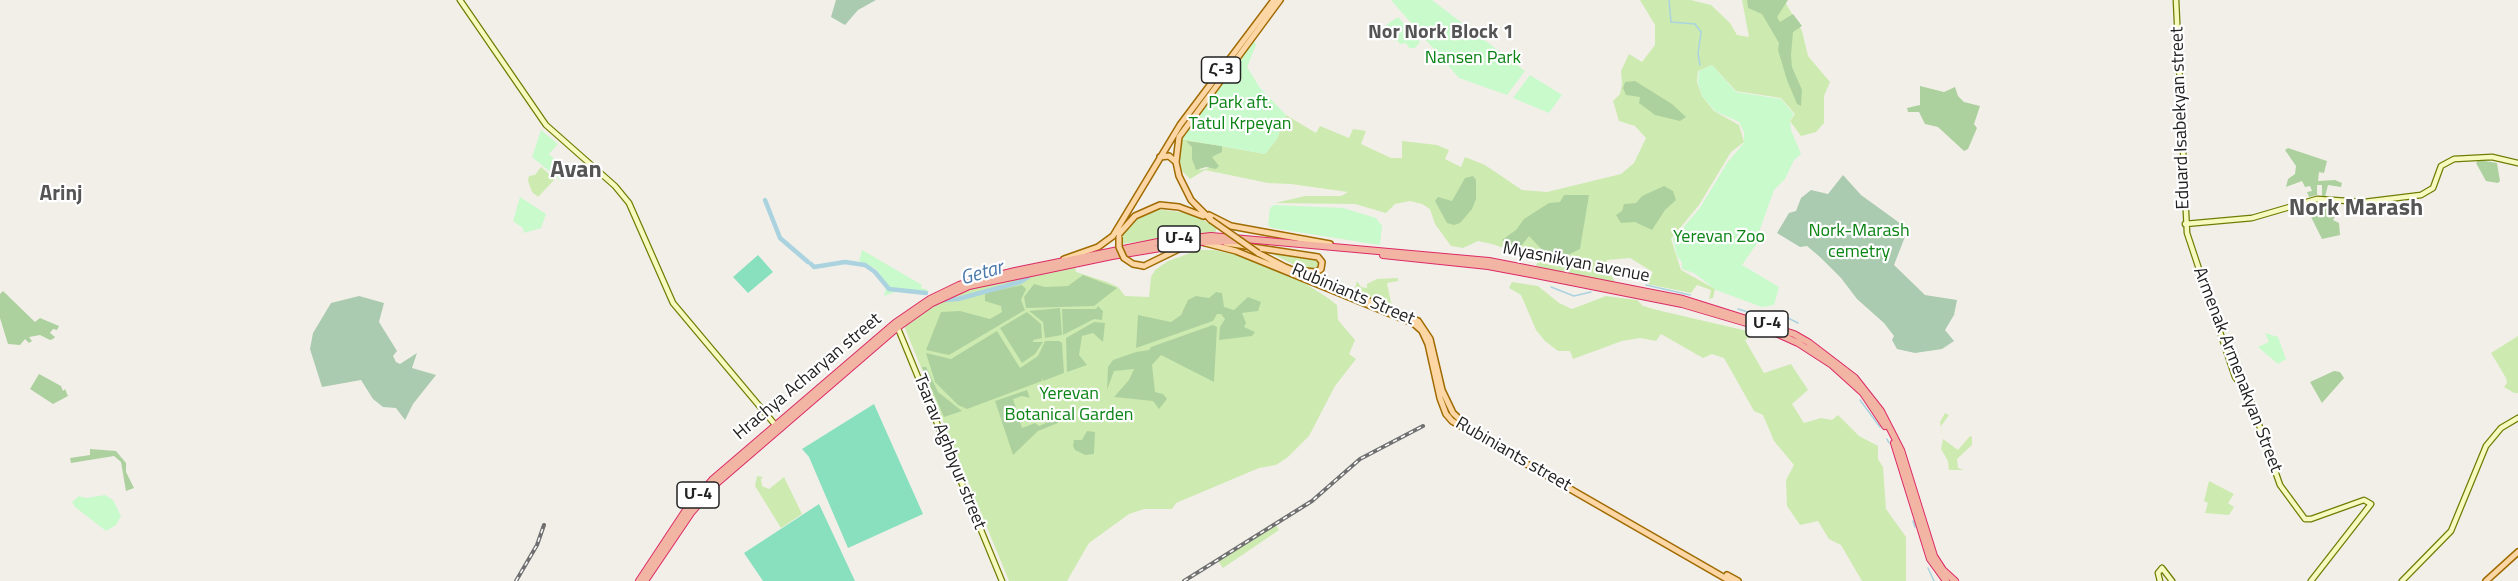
<!DOCTYPE html>
<html>
<head>
<meta charset="utf-8">
<style>
	body { margin:0 }
	canvas { display:block; background:#f2efe9 }
</style>
</head>
<body>
<canvas width="2518" height="581"></canvas>
<script>
const c = document.querySelector('canvas').getContext('2d');
c.lineJoin = 'round';
function paint(path, color) {
  c.fillStyle = color;
  c.fill(path, 'evenodd');
}
function poly(rows) {
  const path = new Path2D();
  for (const r of rows) {
    path.moveTo(r[0], r[1]);
    for (let i = 2; i < r.length; i += 2) path.lineTo(r[i], r[i + 1]);
  }
  return path;
}
function strokePath(path, color, width, dash) {
  c.strokeStyle = color;
  c.lineWidth = width;
  c.lineCap = dash ? 'butt' : 'round';
  c.setLineDash(dash || []);
  c.stroke(path);
}
function write(font, color, halo, rows, align = 'center') {
  c.font = font + ' "Titillium Web","Noto Sans Armenian",sans-serif';
  c.lineWidth = 4.5;
  c.setLineDash([]);
  c.textBaseline = 'middle';
  c.strokeStyle = halo;
  c.fillStyle = color;
  for (const [text, x, y, turn = 0] of rows) {
    c.save();
    c.translate(x, y);
    c.rotate((+turn || 0) * Math.PI / 180);
    c.textAlign = isNaN(turn) ? turn : align;
    if (halo) c.strokeText(text, 0, 0);
    c.fillText(text, 0, 0);
    c.restore();
  }
}
const grass = poly([
	[1640,0,1691,0,1711,5,1730,23,1737,35,1749,37,1742,0,1784,0,1802,31,1808,56,1830,82,1824,96,1824,123,1816,132,1801,136,1790,121,1795,114,1781,98,1736,91,1712,65,1698,71,1697,82,1702,96,1714,111,1739,125,1744,142,1731,152,1699,205,1671,239,1681,270,1715,289,1713,298,1709,299,1711,290,1697,285,1691,293,1647,284,1653,272,1630,258,1607,260,1609,272,1616,283,1536,266,1538,260,1492,244,1478,241,1463,248,1451,246,1435,224,1430,209,1422,204,1410,201,1395,204,1386,213,1355,204,1275,203,1305,196,1341,196,1348,192,1291,184,1268,183,1205,170,1190,179,1182,171,1179,156,1182,139,1265,154,1277,139,1286,115,1316,133,1320,126,1349,138,1353,129,1366,131,1361,144,1391,158,1402,158,1402,141,1437,145,1449,150,1445,159,1461,167,1465,157,1485,165,1522,190,1547,192,1621,174,1634,163,1646,138,1635,126,1619,121,1613,101,1620,94,1622,84,1621,71,1629,54,1642,62,1655,45,1655,25],
	[1192,147,1219,153,1211,157,1218,166,1200,170,1192,159],
	[541,167,555,179,538,197,532,192,528,181,529,176,535,175],
	[1157,209,1193,214,1217,228,1215,233,1173,237,1177,233,1176,230,1164,232,1158,239,1122,244,1122,235,1134,217],
	[1260,248,1317,259,1320,267,1317,270,1303,269],
	[1199,250,1214,250,1245,257,1295,277,1328,298,1337,305,1338,320,1355,340,1349,354,1356,359,1335,386,1309,436,1288,457,1276,465,1259,468,1176,503,1172,509,1144,509,1129,514,1089,543,1067,581,1009,581,904,326,935,305,968,290,1075,266,1076,272,1107,282,1118,287,1125,296,1149,297,1151,277,1155,270,1168,261],
	[1398,278,1398,281,1387,283,1392,307,1354,292,1357,281,1361,287,1367,288,1367,284,1377,279],
	[1512,282,1538,286,1559,303,1572,309,1606,296,1637,300,1643,306,1657,310,1756,333,1745,340,1764,373,1791,364,1808,390,1792,404,1804,423,1821,418,1832,420,1838,415,1859,436,1878,446,1878,459,1883,467,1886,509,1906,537,1906,581,1862,581,1841,545,1829,539,1818,521,1800,525,1787,506,1786,480,1794,465,1774,441,1763,415,1754,411,1724,358,1712,354,1703,358,1661,334,1656,341,1640,338,1622,341,1573,359,1570,351,1558,351,1545,341,1536,330,1521,295,1509,288],
	[2518,336,2518,393,2514,393,2504,387,2507,383,2506,378,2491,353],
	[1945,413,1949,415,1941,426,1943,439,1958,450,1970,436,1972,437,1972,445,1957,459,1958,468,1964,470,1949,470,1948,461,1941,449,1943,439,1940,422],
	[757,476,763,477,761,479,762,486,769,489,784,477,802,514,781,528,755,486],
	[2209,481,2234,494,2228,503,2234,507,2229,515,2205,513,2208,503,2204,501],
	[1276,525,1279,530,1223,568,1218,561]
]);
const forest = poly([
	[1747,0,1788,0,1777,17,1780,22,1793,14,1802,26,1793,32,1791,55,1792,67,1802,90,1801,106,1797,104,1787,80,1778,50,1779,43,1762,14,1748,8],
	[1635,81,1672,104,1686,117,1680,121,1655,115,1639,103,1640,97,1626,95,1623,88,1625,82],
	[1920,86,1944,92,1955,87,1958,96,1964,102,1980,106,1974,124,1977,128,1968,149,1964,151,1938,127,1925,124,1919,112,1908,112,1907,108,1920,105],
	[1186,141,1222,146,1222,152,1212,157,1219,166,1216,169,1206,167,1196,170,1192,159,1192,147],
	[2288,148,2327,161,2324,173,2319,172,2318,181,2335,180,2342,183,2341,187,2328,185,2325,197,2322,197,2322,185,2317,185,2317,195,2309,197,2307,192,2312,191,2310,186,2305,187,2302,181,2286,187,2288,179,2295,174,2296,166,2285,150],
	[2479,160,2497,163,2500,181,2498,183,2486,181,2476,163],
	[1473,176,1476,180,1476,199,1472,209,1460,223,1454,225,1447,223,1435,201,1438,197,1452,201,1465,178],
	[1664,186,1673,191,1676,200,1665,210,1652,230,1635,222,1621,223,1616,215,1622,211,1624,204,1636,203,1642,196],
	[1564,195,1589,195,1580,249,1566,256,1544,252,1529,236,1521,246,1514,247,1502,240,1516,230,1524,219,1549,203,1560,202],
	[2318,203,2334,206,2332,209,2338,212,2333,220,2339,223,2340,235,2322,239,2306,207],
	[1083,275,1117,288,1094,306,1026,308,1024,297,1034,284,1045,287,1068,286],
	[1022,285,1026,289,1021,300,1025,310,949,355,926,350,941,312,960,311,990,319,1002,312,1001,306,985,301,985,293],
	[3,291,35,322,40,318,59,326,57,330,53,329,50,333,55,337,53,339,50,340,40,335,29,337,32,341,29,343,25,339,20,345,8,344,0,318,0,294],
	[1216,292,1222,293,1224,307,1234,310,1248,297,1261,302,1258,311,1242,313,1246,323,1244,327,1255,332,1252,336,1219,340,1220,327,1225,319,1221,314,1217,314,1213,321,1136,348,1138,315,1171,322,1181,315,1188,300,1196,296,1209,298],
	[1098,306,1103,311,1102,320,1094,319,1063,335,1062,309,1096,309],
	[1060,308,1062,335,1045,338,1043,322,1029,311],
	[1027,312,1041,324,1042,338,1033,340,1033,342,1043,342,1035,354,1022,363,1000,328],
	[1094,322,1105,323,1103,342,1093,333,1082,336,1079,355,1087,365,1067,372,1066,338],
	[1213,325,1217,327,1214,382,1161,355,1152,365,1155,392,1163,394,1167,399,1159,409,1153,401,1114,397,1129,380,1134,369,1114,371,1107,390,1108,367,1113,360,1136,352,1149,350,1151,347],
	[997,331,1020,368,1038,356,1045,341,1059,341,1062,343,1064,373,1043,381,1042,377,1042,381,967,409,958,405,935,382,926,353,951,359],
	[922,367,926,367,938,392,962,411,944,417],
	[2334,371,2340,372,2344,378,2322,403,2310,382],
	[39,374,61,386,63,391,65,389,68,396,53,404,30,389],
	[1027,390,1030,398,1022,396,1013,399,1022,428,1035,423,1039,426,1057,418,1058,423,1038,431,1013,455,995,401],
	[1087,431,1095,432,1094,454,1085,455,1075,450,1073,446,1074,440,1082,440],
	[90,449,116,451,126,463,126,472,134,488,126,491,121,462,114,456,71,463,70,458,90,455]
]);
const cemetery = poly([
	[836,0,876,0,858,10,845,25,831,17],
	[1843,175,1861,195,1908,229,1894,265,1925,295,1957,300,1954,315,1945,330,1954,341,1942,349,1915,353,1897,349,1892,340,1894,336,1884,323,1857,299,1841,278,1820,257,1807,246,1800,247,1777,233,1789,213,1796,211,1801,198,1811,190,1828,194],
	[359,296,384,303,379,322,397,351,393,356,396,362,400,364,417,353,412,368,436,375,413,404,405,420,396,408,383,407,373,399,361,380,322,387,310,349,313,333,331,303]
]);
const park = poly([
	[1391,0,1432,0,1525,71,1507,95,1459,78],
	[1398,17,1420,42,1415,48,1409,48,1406,43,1400,44,1397,40,1394,41,1386,25],
	[1254,40,1256,45,1247,67,1260,88,1286,115,1277,139,1265,154,1182,139],
	[1712,65,1736,92,1781,99,1794,114,1790,120,1791,130,1801,154,1794,160,1785,179,1774,190,1760,229,1760,239,1742,265,1779,287,1774,305,1762,307,1716,290,1694,273,1682,269,1682,262,1677,256,1673,239,1700,208,1727,163,1744,143,1744,132,1739,122,1715,111,1702,96,1698,82,1699,71],
	[1530,75,1562,95,1549,113,1513,98],
	[541,130,558,144,549,154,561,165,559,168,567,174,560,180,532,157],
	[520,197,546,214,541,228,524,233,523,228,513,221],
	[1274,205,1343,208,1376,218,1382,226,1380,245,1272,228,1268,225,1270,208],
	[862,250,922,285,921,288,928,290,927,294,898,291,884,296,887,284,876,269,859,261],
	[2265,333,2278,337,2286,359,2278,364,2258,347,2269,342],
	[105,495,113,500,121,516,116,525,106,531,75,507,72,502,79,496,86,498]
]);
const pitch = poly([
	[758,255,773,272,748,293,733,277],
	[874,404,923,514,848,548,809,457,802,449],
	[819,504,855,581,763,581,744,553]
]);
const stream = poly([
	[1669,0,1671,22,1695,24,1701,32,1698,54,1700,65],
	[1646,285,1690,295],
	[1551,287,1574,296,1591,292],
	[1738,309,1771,319],
	[1788,318,1798,323],
	[1860,400,1880,427],
	[1887,439,1889,443],
	[1913,521,1915,527],
	[1928,568,1934,581]
]);
const river = poly([
	[765,200,780,238,808,262],
	[811,264,814,267,845,262,865,265,875,272,889,289,926,293],
	[944,300,958,299,1020,282,1028,277]
]);
const secondary = poly([
	[460,0,546,125,615,186,629,203,673,303,777,427],
	[2176,0,2187,233,2235,377,2249,396,2280,485,2305,519,2311,519,2364,500,2371,504,2311,581],
	[2185,224,2252,218,2317,199,2364,202,2421,195,2433,188,2441,166,2454,159,2492,157,2518,163],
	[897,326,1002,581],
	[2160,581,2158,573,2162,568,2172,581],
	[2402,581,2451,531,2486,446,2501,428,2518,418]
]);
const primary = poly([
	[1160,157,1169,156,1176,162],
	[1209,215,1231,226,1330,244],
	[1211,220,1191,200,1179,176,1176,162,1179,137,1280,0],
	[1119,234,1135,216,1160,205,1179,207,1203,216],
	[1205,243,1236,251,1413,323,1422,331,1428,344,1440,398,1446,414,1452,421,1730,581],
	[1226,243,1318,257,1322,262,1321,269,1316,272,1305,271],
	[1258,253,1285,267,1418,321,1430,339,1442,390,1453,413,1469,428,1500,446],
	[1064,259,1098,247,1113,236,1180,125,1274,0],
	[1144,266,1185,246],
	[1727,575,1738,581],
	[2486,581,2518,552]
]);
const trunk = poly([
	[1383,255,1488,266,1536,275,1682,304,1767,329,1798,343,1832,365,1863,393,1885,426],
	[1894,443,1930,559,1946,581],
	[639,581,686,510,713,479,895,323,930,299,959,285,1015,271,1158,242,1211,236,1489,261,1683,299,1794,334,1808,342,1855,378,1881,411,1901,450,1934,556,1943,570,1955,581],
	[645,581,691,513,717,483,898,327,932,303,969,286,1112,256,1197,242,1239,241]
]);
const rail = poly([
	[516,581,537,545,544,525],
	[1184,581,1312,501,1360,459,1423,426]
]);
const primaryBridge = poly([
	[1211,220,1258,253],
	[1119,237,1119,247,1124,258,1133,264,1144,266]
]);
const shields = [
	[1221,70,39],
	[1179,239,42],
	[1767,324,42],
	[698,495,42]
];
const shieldNames = [
	["Հ-3",1221,70],
	["Մ-4",1179,239],
	["Մ-4",1767,324],
	["Մ-4",698,495]
];
const parkNames = [
	["Nansen Park",1473,59],
	["Park aft.",1240,104],
	["Tatul Krpeyan",1240,125],
	["Nork-Marash",1859,232],
	["cemetry",1859,253],
	["Yerevan Zoo",1719,238],
	["Yerevan",1069,395],
	["Botanical Garden",1069,416]
];
const streetNames = [
	["Eduard Isabekyan street",2181,118,-92],
	["Myasnikyan avenue",1576,263,11],
	["Rubiniants Street",1353,295,23],
	["Armenak Armenakyan Street",2237,370,69],
	["Hrachya Acharyan street",808,377,-40],
	["Tsarav Aghbyur street",949,452,68],
	["Rubiniants street",1513,455,30]
];
const neighbourhoodNames = [
	["Nor Nork Block 1",1441,33]
];
const waterNames = [
	["Getar",982,274,-16]
];
const quarterNames = [
	["Arinj",61,195]
];
const districtNames = [
	["Avan",576,171],
	["Nork Marash",2356,209]
];
paint(grass, '#cdebb0');
paint(forest, '#add19e');
paint(cemetery, '#aacbaf');
paint(park, '#c8facc');
paint(pitch, '#88e0be');
strokePath(stream, '#aad3df', 1.5);
strokePath(river, '#aad3df', 4.5);
strokePath(secondary, '#707d05', 7);
strokePath(primary, '#a06b00', 8);
strokePath(trunk, '#dc2a67', 8);
strokePath(secondary, '#f7fabf', 4.5);
strokePath(primary, '#fcd6a4', 5);
strokePath(trunk, '#f2b4a3', 6);
strokePath(rail, '#707070', 4);
strokePath(rail, '#fff', 1.5, [4.5]);
strokePath(primaryBridge, '#a06b00', 8, []);
strokePath(primaryBridge, '#fcd6a4', 5);
for (const [x, y, w] of shields) {
  const box = new Path2D();
  box.roundRect(x - w / 2, y - 13, w, 26, 4.5);
  c.fillStyle = '#fff';
  c.fill(box);
  strokePath(box, '#222', 1.5);
}
write('bold 16px', '#222', null, shieldNames);
write('18px', '#0c8416', '#fff', parkNames);
write('18px', '#222', '#fff', streetNames);
write('bold 20px', '#555', '#fff', neighbourhoodNames);
write('italic 20px', '#4a7aab', '#fff', waterNames);
write('bold 21px', '#555', '#fff', quarterNames);
write('bold 24px', '#555', '#fff', districtNames);
</script>
</body>
</html>
